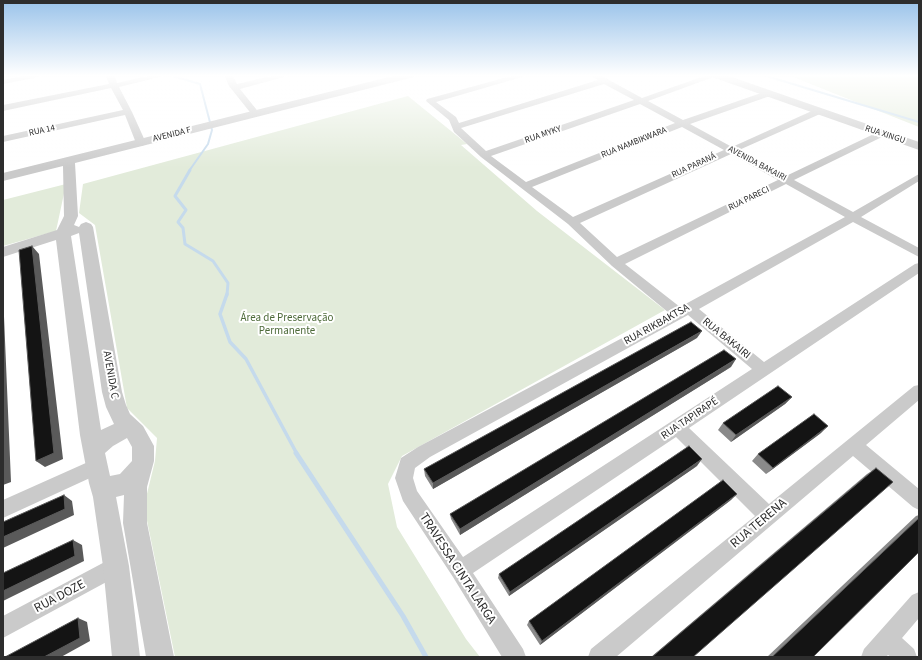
<!DOCTYPE html>
<html>
<head>
<meta charset="utf-8">
<style>
	body { margin:0 }
	#map { position:relative; width:922px; height:660px; overflow:hidden; background:#fff; font-family:"Source Sans 3",sans-serif }
	canvas { display:block }
	.frame { position:absolute; inset:0; border:4px solid #2d2d2d; pointer-events:none }
</style>
</head>
<body>
<div id="map">
<canvas width="922" height="660"></canvas>
<div class="frame"></div>
</div>
<script>
const c = document.querySelector('canvas').getContext('2d');
c.lineJoin = 'round';
function paint(path, color) {
  c.fillStyle = color;
  c.fill(path, 'evenodd');
}
function poly(rows) {
  const path = new Path2D();
  for (const r of rows) {
    path.moveTo(r[0], r[1]);
    for (let i = 2; i < r.length; i += 2) path.lineTo(r[i], r[i + 1]);
  }
  return path;
}
function strokePath(path, color, width, dash) {
  c.strokeStyle = color;
  c.lineWidth = width;
  c.lineCap = dash ? 'butt' : 'round';
  c.setLineDash(dash || []);
  c.stroke(path);
}
function write(font, color, halo, rows, align = 'center') {
  c.font = font + ' "Source Sans 3",sans-serif';
  c.lineWidth = 4;
  c.setLineDash([]);
  c.textBaseline = 'middle';
  c.strokeStyle = halo;
  c.fillStyle = color;
  for (const [text, x, y, turn = 0] of rows) {
    c.save();
    c.translate(x, y);
    c.rotate((+turn || 0) * Math.PI / 180);
    c.textAlign = isNaN(turn) ? turn : align;
    if (halo) c.strokeText(text, 0, 0);
    c.fillText(text, 0, 0);
    c.restore();
  }
}
const green = poly([
	[789,75,919,75,919,127,808,83],
	[408,96,467,144,461,145,537,211,665,310,402,456,388,484,397,527,466,639,480,657,175,657,144,506,155,461,157,438,127,408,95,225,79,213,83,184],
	[66,184,56,231,3,246,3,200]
]);
const streamFar3 = poly([
	[763,75,919,122],
	[173,76,200,84,212,130,208,144,189,171]
]);
const streamFar2 = poly([
	[190,170,175,196,186,210,178,222,183,228,185,244,213,261,228,283,227,295]
]);
const streamFar1 = poly([
	[227,294,220,314,230,342,246,359,297,454]
]);
const stream = poly([
	[296,453,403,616,426,657]
]);
const minor = poly([
	[26,75,43,75,39,77,3,84,3,80,26,75],
	[106,75,114,75,117,83,152,75,168,75,119,87,132,112,146,143,144,145,141,146,136,143,125,115,3,142,3,136,123,110,111,88,3,111,3,105,109,84,106,75],
	[224,75,232,75,237,84,276,75,291,75,240,89,260,114,256,117,253,116,229,86,224,75],
	[515,75,529,75,436,102,456,117,459,123,598,80,590,75,600,75,642,98,707,75,719,75,648,101,683,120,764,92,770,92,771,94,770,96,690,124,732,147,814,110,820,110,821,112,820,114,739,150,786,176,878,132,884,132,886,134,884,136,794,180,853,212,919,174,919,181,861,217,919,248,919,257,853,222,699,309,764,362,915,264,919,263,919,273,689,428,769,504,914,386,919,385,919,400,866,445,919,489,919,510,913,507,853,456,616,657,588,657,591,649,755,516,676,437,473,573,523,649,526,657,502,657,453,577,403,501,395,478,401,458,418,447,669,313,612,266,568,224,481,157,454,132,449,120,426,101,427,99,515,75],
	[604,84,634,100,486,151,461,128,604,84],
	[640,104,675,123,526,182,491,156,640,104],
	[682,127,724,150,573,217,532,187,682,127],
	[731,154,778,180,617,257,580,223,731,154],
	[786,184,845,217,680,307,625,264,786,184],
	[688,315,752,369,463,557,417,491,413,478,415,468,430,457,688,315],
	[97,458,103,460,106,466,103,472,3,518,3,500,97,458],
	[116,556,123,559,126,566,123,573,3,638,3,616,116,556],
	[919,592,919,618,902,638,914,649,917,657,891,657,888,655,886,657,861,657,864,649,912,595,919,592]
]);
const tertiary = poly([
	[397,75,415,75,414,77,75,163,78,216,74,225,79,227,81,224,86,222,91,224,93,227,122,392,126,405,130,414,143,426,154,446,154,461,147,487,147,523,174,657,146,657,123,523,124,495,116,497,129,566,140,657,112,657,103,566,93,497,89,483,80,435,56,240,3,257,3,247,57,230,64,216,63,166,3,181,3,173,397,75],
	[79,233,102,392,106,407,114,424,101,430,71,236,79,233],
	[127,438,132,447,132,461,120,474,110,476,105,453,113,446,127,438],
	[711,75,726,75,919,142,919,150,712,77,711,75]
]);
const wall = poly([
	[697,338,433,489,425,476,424,469],
	[731,367,460,535,451,519,450,514],
	[792,397,785,404,731,442,718,430,723,423],
	[821,433,766,474,752,461,758,454],
	[697,466,663,489,509,596,498,578,499,574],
	[876,468,693,657,651,657,867,474],
	[731,500,540,645,527,625,529,621],
	[919,515,919,552,813,657,767,657,916,516]
]);
const shadedWall = poly([
	[32,246,39,254,63,459,45,467,36,461],
	[3,293,11,482,3,485],
	[702,331,697,338,433,489,433,483],
	[736,359,731,367,460,535,460,529],
	[792,397,785,404,731,442,736,435],
	[828,426,821,433,766,474,773,468],
	[702,459,697,466,509,596,510,592],
	[737,494,731,500,540,645,542,641],
	[64,495,72,501,74,515,3,548,3,537],
	[73,540,82,545,84,561,3,601,3,591],
	[78,618,87,622,90,641,61,657,44,657]
]);
const building = poly([
	[32,246,54,453,36,461,19,250,32,246],
	[691,322,702,331,433,483,424,469,691,322],
	[724,350,736,359,460,529,450,514,724,350],
	[778,386,792,397,736,435,723,423,778,386],
	[814,414,828,426,773,468,758,454,814,414],
	[689,446,702,459,510,592,499,574,689,446],
	[876,468,893,482,693,657,652,657,876,468],
	[723,480,737,494,542,641,529,621,723,480],
	[64,495,65,509,3,537,3,522,64,495],
	[919,518,919,552,813,657,772,657,919,518],
	[73,540,75,556,3,591,3,573,73,540],
	[78,618,80,638,44,657,5,657,78,618]
]);
const farStreetnames = [
	["RUA 14",42,131,-12],
	["AVENIDA F",172,135,-14],
	["RUA MYKY",543,135,-19],
	["RUA XINGU",885,135,18],
	["RUA NAMBIKWARA",634,143,-22],
	["AVENIDA BAKAIRI",757,164,28],
	["RUA PARANÁ",694,166,-25],
	["RUA PARECI",749,199,-26]
];
const parkNames = [
	["Área de Preservação",287,319],
	["Permanente",287,332]
];
const streetNames = [
	["RUA RIKBAKTSA",657,325,-29],
	["RUA BAKAIRI",726,339,39],
	["AVENIDA C",110,375,80],
	["RUA TAPIRAPÉ",690,419,-34]
];
const nearStreetnames = [
	["RUA TERENA",759,524,-40],
	["TRAVESSA CINTA LARGA",457,569,57],
	["RUA DOZE",60,597,-28]
];
paint(green, '#e2ebda');
strokePath(streamFar3, '#c5daec', 2);
strokePath(streamFar2, '#c5daec', 3);
strokePath(streamFar1, '#c5daec', 3.5);
strokePath(stream, '#c5daec', 5);
paint(minor, '#cacaca');
paint(tertiary, '#cacaca');
paint(wall, '#8a8a8a');
paint(shadedWall, '#5a5a5a');
paint(building, '#141414');
strokePath(building, '#5a5a5a', 1);
const sky = c.createLinearGradient(0, 0, 0, 168);
sky.addColorStop(0, '#9ac3ea');
sky.addColorStop(0.45, '#fff');
sky.addColorStop(1, '#ffffff00');
c.fillStyle = sky;
c.fillRect(0, 0, 922, 168);
write('9px', '#2d2d2d', '#fff', farStreetnames);
write('11px', '#4d6a39', '#fff', parkNames);
write('11px', '#2d2d2d', '#fff', streetNames);
write('13px', '#2d2d2d', '#fff', nearStreetnames);
</script>
</body>
</html>
